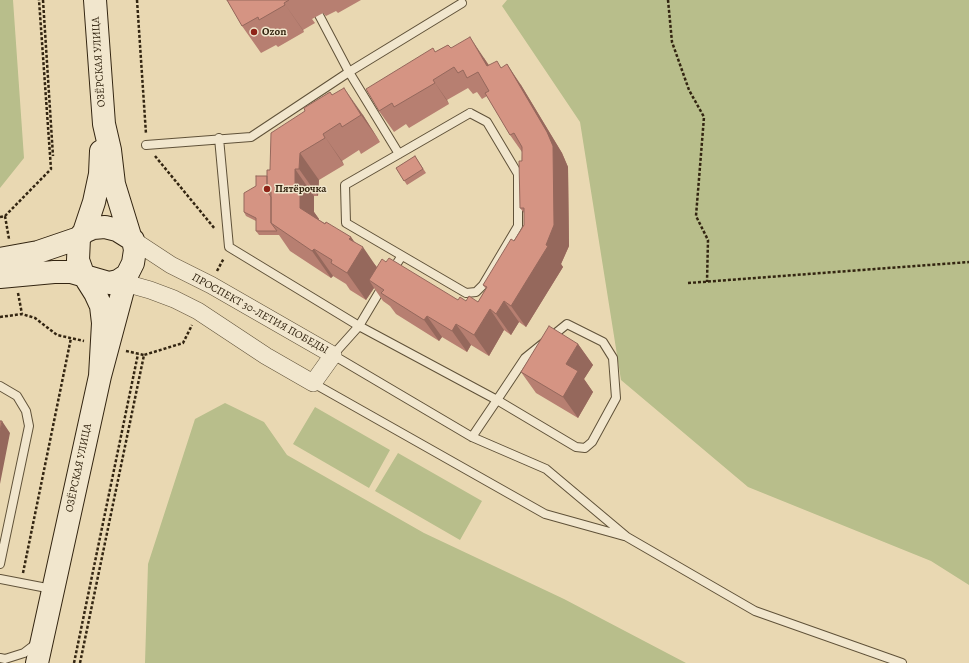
<!DOCTYPE html>
<html>
<head>
<meta charset="utf-8">
<style>
	body { margin:0 }
	canvas { display:block; background:#e9d8b2 }
</style>
</head>
<body>
<canvas width="969" height="663"></canvas>
<script>
const c = document.querySelector('canvas').getContext('2d');
c.lineJoin = 'round';
function paint(path, color) {
  c.fillStyle = color;
  c.fill(path, 'evenodd');
}
function poly(rows) {
  const path = new Path2D();
  for (const r of rows) {
    path.moveTo(r[0], r[1]);
    for (let i = 2; i < r.length; i += 2) path.lineTo(r[i], r[i + 1]);
  }
  return path;
}
function strokePath(path, color, width, dash) {
  c.strokeStyle = color;
  c.lineWidth = width;
  c.lineCap = dash ? 'butt' : 'round';
  c.setLineDash(dash || []);
  c.stroke(path);
}
function write(font, color, halo, rows, align = 'center') {
  c.font = font + ' Alegreya,serif';
  c.lineWidth = 3;
  c.setLineDash([]);
  c.textBaseline = 'middle';
  c.strokeStyle = halo;
  c.fillStyle = color;
  for (const [text, x, y, turn = 0] of rows) {
    c.save();
    c.translate(x, y);
    c.rotate((+turn || 0) * Math.PI / 180);
    c.textAlign = isNaN(turn) ? turn : align;
    if (halo) c.strokeText(text, 0, 0);
    c.fillText(text, 0, 0);
    c.restore();
  }
}
const green = poly([
	[0,0,13,0,24,158,0,188],
	[507,0,969,0,969,585,931,561,748,487,621,380,580,122,502,6],
	[225,403,264,422,287,455,424,533,564,599,686,663,145,663,148,564,195,419],
	[315,407,390,450,369,488,293,444],
	[398,453,482,501,460,540,375,491]
]);
const path = poly([
	[43,0,53,156],
	[137,0,146,134],
	[668,0,672,42,689,90,704,117,696,216,708,240,707,282],
	[155,156,215,229],
	[5,216,9,239],
	[0,217,5,216,51,169,39,0],
	[217,271,224,258],
	[688,283,969,262],
	[18,293,22,314],
	[0,317,22,314,35,318,57,335,84,341],
	[126,351,144,355],
	[23,573,71,338],
	[74,663,138,354],
	[80,663,144,355,183,343,192,325]
]);
const lane = poly([
	[319,15,349,72,462,3],
	[470,113,487,122,518,174,518,226,483,285,476,292,466,293,346,223,345,185,470,113],
	[219,138,229,247,359,326,497,400,576,447,585,448,592,442,616,398,613,358,603,342,567,324,525,358,497,400,472,437],
	[146,145,251,137,349,72,399,154],
	[392,271,401,257],
	[384,284,359,326,333,355,472,437,546,469,627,537,755,611,902,663],
	[313,383,545,514,624,536],
	[0,386,17,396,26,411,29,426,0,564],
	[0,579,52,589],
	[0,658,5,659,24,653,37,643]
]);
const street = poly([
	[118,281,150,290,174,299,198,311,266,356,313,383,333,355,211,285,171,265,133,240]
]);
const secondary = poly([
	[95,0,104,124,110,150,114,184,130,236],
	[84,232,94,202,100,174,101,151],
	[0,259,38,252,79,238],
	[0,277,54,272,71,272,109,283,118,281,127,275],
	[37,663,100,376,127,275,133,263,135,250,133,240,117,230,105,227,93,228,84,232,79,238,78,260,83,274,95,293,101,306,103,323,100,376]
]);
const wall = poly([
	[227,0,361,0,338,13,336,11,326,16,323,13,312,19,315,23,303,30,304,32,278,47,276,45,261,53,242,26],
	[448,45,451,48,484,58,489,65,501,68,521,85,562,153,568,167,569,246,561,264,563,267,526,327,519,322,511,335,504,330,489,356,471,345,467,352,442,337,439,341,396,314,390,306,383,301,374,288,366,300,350,290,346,284,333,276,331,278,290,251,279,235,259,235,256,231,256,221,246,216,244,212,267,176,270,170,305,111,330,92,332,95,363,115,380,142,361,154,359,150,342,161,344,165,319,180,318,196,314,196,314,212,319,219,319,220,351,237,354,242,377,267,458,300,478,302,486,289,483,285,514,241,524,225,524,213,520,208,522,152,510,135,487,96,482,99,477,92,473,94,468,88,447,100,449,104,409,128,406,124,394,132,379,111,435,52],
	[415,156,426,173,407,185,396,168],
	[578,344,593,365,584,379,593,392,578,418,536,393,521,372]
]);
const shadedWall = poly([
	[284,3,303,30,304,32],
	[470,37,484,58,502,87,487,66],
	[507,64,521,85,562,153,568,167,569,246,561,264,563,267,526,327,511,306,546,245],
	[433,80,447,100,449,104],
	[344,88,363,115,380,142,361,115],
	[323,134,342,161,344,165],
	[300,153,319,180,318,196,299,169],
	[295,169,314,196,314,212,319,219,319,236,300,208,295,192],
	[351,237,361,251,363,247,382,275,369,280,374,288,366,300,347,273,349,239],
	[314,249,333,276,331,278,312,251],
	[504,301,519,322,511,335,496,314],
	[490,309,504,330,489,356,474,335],
	[427,316,442,337,439,341,424,320],
	[456,324,471,345,467,352,452,331],
	[578,344,593,365,584,379,593,392,578,418,563,397,566,364],
	[2,421,10,433,0,484,0,431]
]);
const building = poly([
	[227,0,289,0,284,3,285,5,259,20,258,17,242,26,227,0],
	[470,37,487,66,497,61,501,68,507,64,547,132,553,146,554,225,546,245,548,246,511,306,504,301,496,314,490,309,474,335,456,324,452,331,427,316,424,320,381,293,384,290,369,280,382,259,386,262,389,258,458,300,460,297,466,301,469,296,478,302,487,287,483,285,511,239,514,241,524,225,524,208,520,208,519,161,522,161,522,147,514,133,510,135,485,93,489,91,478,72,467,78,463,70,458,73,454,67,433,80,435,83,394,107,392,103,379,111,366,89,433,48,435,52,448,45,451,48,470,37],
	[344,88,361,115,342,127,340,123,323,134,325,138,300,153,299,169,295,169,295,192,300,192,300,208,325,224,326,222,351,237,349,239,363,247,347,273,331,263,332,260,314,249,312,251,271,223,271,192,267,191,267,170,270,170,271,133,305,111,304,108,330,92,332,95,344,88],
	[415,156,423,169,404,181,396,168,415,156],
	[256,176,267,176,267,191,271,197,271,223,277,231,256,231,256,218,244,212,244,193,256,186,256,176],
	[549,326,578,344,566,364,578,371,563,397,521,372,549,326],
	[0,421,2,421,0,431,0,421]
]);
const markers = [
	[254,32,4,"#8f2418"],
	[267,189,4,"#8f2418"]
];
const poiNames = [
	["Ozon",262,32],
	["Пятёрочка",275,189]
];
const streetNames = [
	["ОЗЁРСКАЯ УЛИЦА",99,62,-94],
	["ПРОСПЕКТ 30-ЛЕТИЯ ПОБЕДЫ",260,314,29],
	["ОЗЁРСКАЯ УЛИЦА",79,468,-78]
];
paint(green, '#b8be8b');
strokePath(lane, '#605239', 10);
strokePath(street, '#605239', 18);
strokePath(secondary, '#332511', 24);
strokePath(path, '#332511', 2.5, [3, 2]);
strokePath(lane, '#f1e6cd', 8);
strokePath(street, '#f1e6cd', 17);
strokePath(secondary, '#f1e6cd', 22);
paint(wall, '#b77f71');
paint(shadedWall, '#95685c');
paint(building, '#d59483');
strokePath(building, '#95685c', 1);
for (const [x, y, r, color] of markers) {
  const dot = new Path2D();
  dot.arc(x, y, r, 0, 2 * Math.PI);
  c.fillStyle = color;
  c.fill(dot);
  strokePath(dot, '#f1e6cd', 1.5);
}
write('bold 11px', '#332511', '#f1e6cd', poiNames, 'left');
write('11px', '#332511', '#f1e6cd', streetNames);
</script>
</body>
</html>
